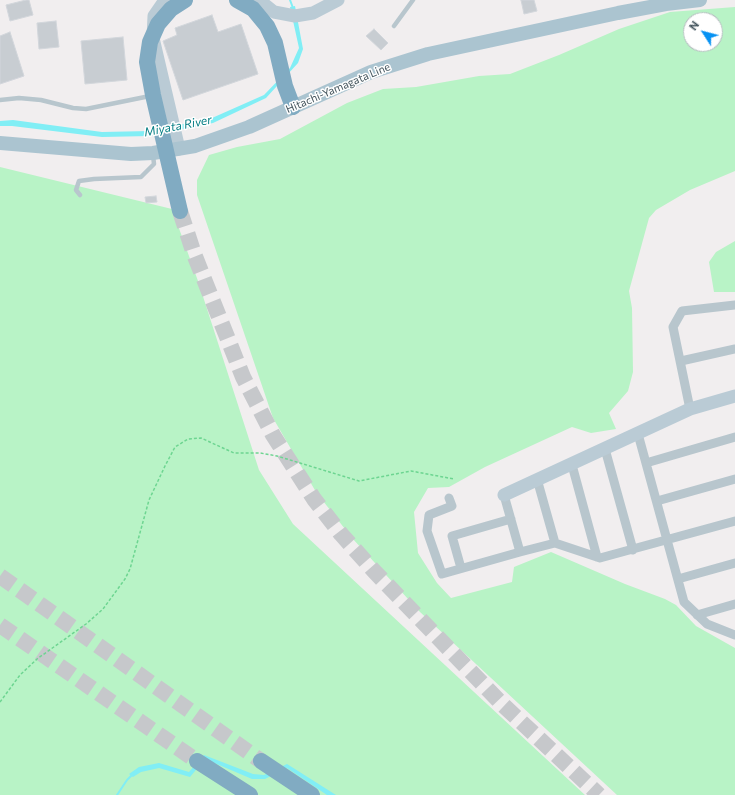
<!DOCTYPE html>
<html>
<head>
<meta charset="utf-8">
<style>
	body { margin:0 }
	#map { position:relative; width:735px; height:795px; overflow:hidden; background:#f1eeef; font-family:Commissioner,sans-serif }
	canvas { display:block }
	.north { position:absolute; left:683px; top:12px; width:40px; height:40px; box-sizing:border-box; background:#fff; border:1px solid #b5bbbf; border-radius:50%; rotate:306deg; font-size:11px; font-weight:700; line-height:16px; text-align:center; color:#45565e }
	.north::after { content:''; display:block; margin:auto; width:14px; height:18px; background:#0792f3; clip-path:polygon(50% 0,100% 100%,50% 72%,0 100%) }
</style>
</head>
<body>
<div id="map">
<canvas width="735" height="795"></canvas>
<div class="north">N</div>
</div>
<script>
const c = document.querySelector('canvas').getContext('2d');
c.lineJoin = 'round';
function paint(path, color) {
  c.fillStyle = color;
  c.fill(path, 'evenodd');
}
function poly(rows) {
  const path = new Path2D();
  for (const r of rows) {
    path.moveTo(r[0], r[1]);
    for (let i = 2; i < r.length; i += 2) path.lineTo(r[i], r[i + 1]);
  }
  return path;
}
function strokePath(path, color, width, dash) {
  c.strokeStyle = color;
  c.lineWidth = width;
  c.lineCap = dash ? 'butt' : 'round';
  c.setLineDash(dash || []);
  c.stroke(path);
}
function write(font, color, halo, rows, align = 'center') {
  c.font = font + ' Commissioner,sans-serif';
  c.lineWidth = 3;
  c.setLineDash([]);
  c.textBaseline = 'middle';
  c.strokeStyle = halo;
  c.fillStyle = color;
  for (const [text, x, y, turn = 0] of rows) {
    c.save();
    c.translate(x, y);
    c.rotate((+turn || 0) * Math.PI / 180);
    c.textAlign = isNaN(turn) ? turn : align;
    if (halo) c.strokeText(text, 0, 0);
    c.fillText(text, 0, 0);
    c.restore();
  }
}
const green = poly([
	[735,7,735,171,690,190,656,210,649,218,629,291,632,308,633,372,628,391,609,413,616,429,591,433,572,427,485,467,449,487,428,488,414,512,418,553,437,583,451,598,512,582,514,567,551,552,625,584,665,599,676,605,696,626,735,648,735,795,617,795,420,612,352,538,316,492,273,418,197,195,197,180,209,155,237,147,280,139,347,103,383,89,416,87,479,76,510,74,559,55,619,29,670,12],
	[691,20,715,20,715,44,691,44],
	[0,167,172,209,198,281,259,470,293,524,585,795,0,795],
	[735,241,735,292,714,292,709,262,716,252]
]);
const water = poly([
	[295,6,303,49,298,63,266,98,213,123,150,136,102,137,12,126,0,126,0,121,13,120,102,132,150,131,212,118,264,95,290,68,299,48,290,7],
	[204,755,253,774,264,775,287,764,336,795,327,795,287,768,265,779,252,779,205,759,190,777,159,768,141,772,133,777,129,774,139,767,159,763,189,772]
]);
const stream = poly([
	[290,0,293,8],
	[117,795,127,780,133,774]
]);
const building = poly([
	[26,0,29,0,33,15,10,21,6,5,26,0],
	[521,0,534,0,537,11,524,14,521,0],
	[212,15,218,32,241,24,258,74,183,100,163,41,177,35,175,28,212,15],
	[56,21,59,47,39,49,37,23,56,21],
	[374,29,388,43,381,50,366,36,374,29],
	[10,32,24,76,0,84,0,36,10,32],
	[123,37,127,80,85,84,81,41,123,37],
	[156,196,157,202,146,203,145,197,156,196]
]);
const highwayTunnel = poly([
	[180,211,194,254,243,377,273,435,314,499,341,534,374,571,423,622,501,703,599,795],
	[0,576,261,761],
	[0,625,197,761]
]);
const path = poly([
	[0,702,20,675,37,659,86,624,103,609,125,579,130,569,149,500,165,466,175,447,188,439,201,438,234,453,260,453,277,456,359,481,411,471,454,479]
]);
const lane = poly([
	[394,26,413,0],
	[0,100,19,98,41,100,73,108,86,109,150,96],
	[80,195,76,190,79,181,94,179,141,177,154,164,153,155]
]);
const street = poly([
	[681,361,735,349],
	[690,409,673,327,682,311,735,305],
	[638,434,684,602,707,624,735,635],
	[605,449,633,550],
	[646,463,735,437],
	[572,465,597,557],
	[537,479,555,543],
	[504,495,520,552,555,543,600,558,735,521],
	[449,498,452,506,429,515,427,531,442,574,520,552],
	[657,501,735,479],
	[461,568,452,536,511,519],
	[678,579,735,563],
	[697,615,735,604]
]);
const secondary = poly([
	[165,0,154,16,153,38,179,149],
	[259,0,274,12,295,16,313,13,338,0],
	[504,495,690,409,735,396]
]);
const primary = poly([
	[0,143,131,154,153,153,195,146,249,127,371,72,428,54,618,13,666,4,700,0]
]);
const highway = poly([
	[237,0,253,9,267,26,275,43,285,86,293,107],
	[180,211,153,95,147,62,150,42,158,24,171,9,185,0],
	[197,761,250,795],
	[261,761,312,795]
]);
const streetNames = [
	["Hitachi-Yamagata Line",338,88,-23]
];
const waterNames = [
	["Miyata River",178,126,-11]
];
paint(green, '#b8f3c6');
paint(water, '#81eef5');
strokePath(stream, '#81eef5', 2);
paint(building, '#c8cdd2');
strokePath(building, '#d2d6db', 1);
strokePath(highwayTunnel, '#c6c8cb', 16, [16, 8]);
strokePath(path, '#6dd591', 1.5, [3, 2]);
strokePath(lane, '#b8c6cd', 4.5);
strokePath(street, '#b8c6cd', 9);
strokePath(secondary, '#bacbd5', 13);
strokePath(primary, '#abc4d0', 14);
strokePath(highway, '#81abc2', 16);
write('11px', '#45565e', '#fff', streetNames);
write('italic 12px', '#057e84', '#fff', waterNames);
</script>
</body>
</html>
